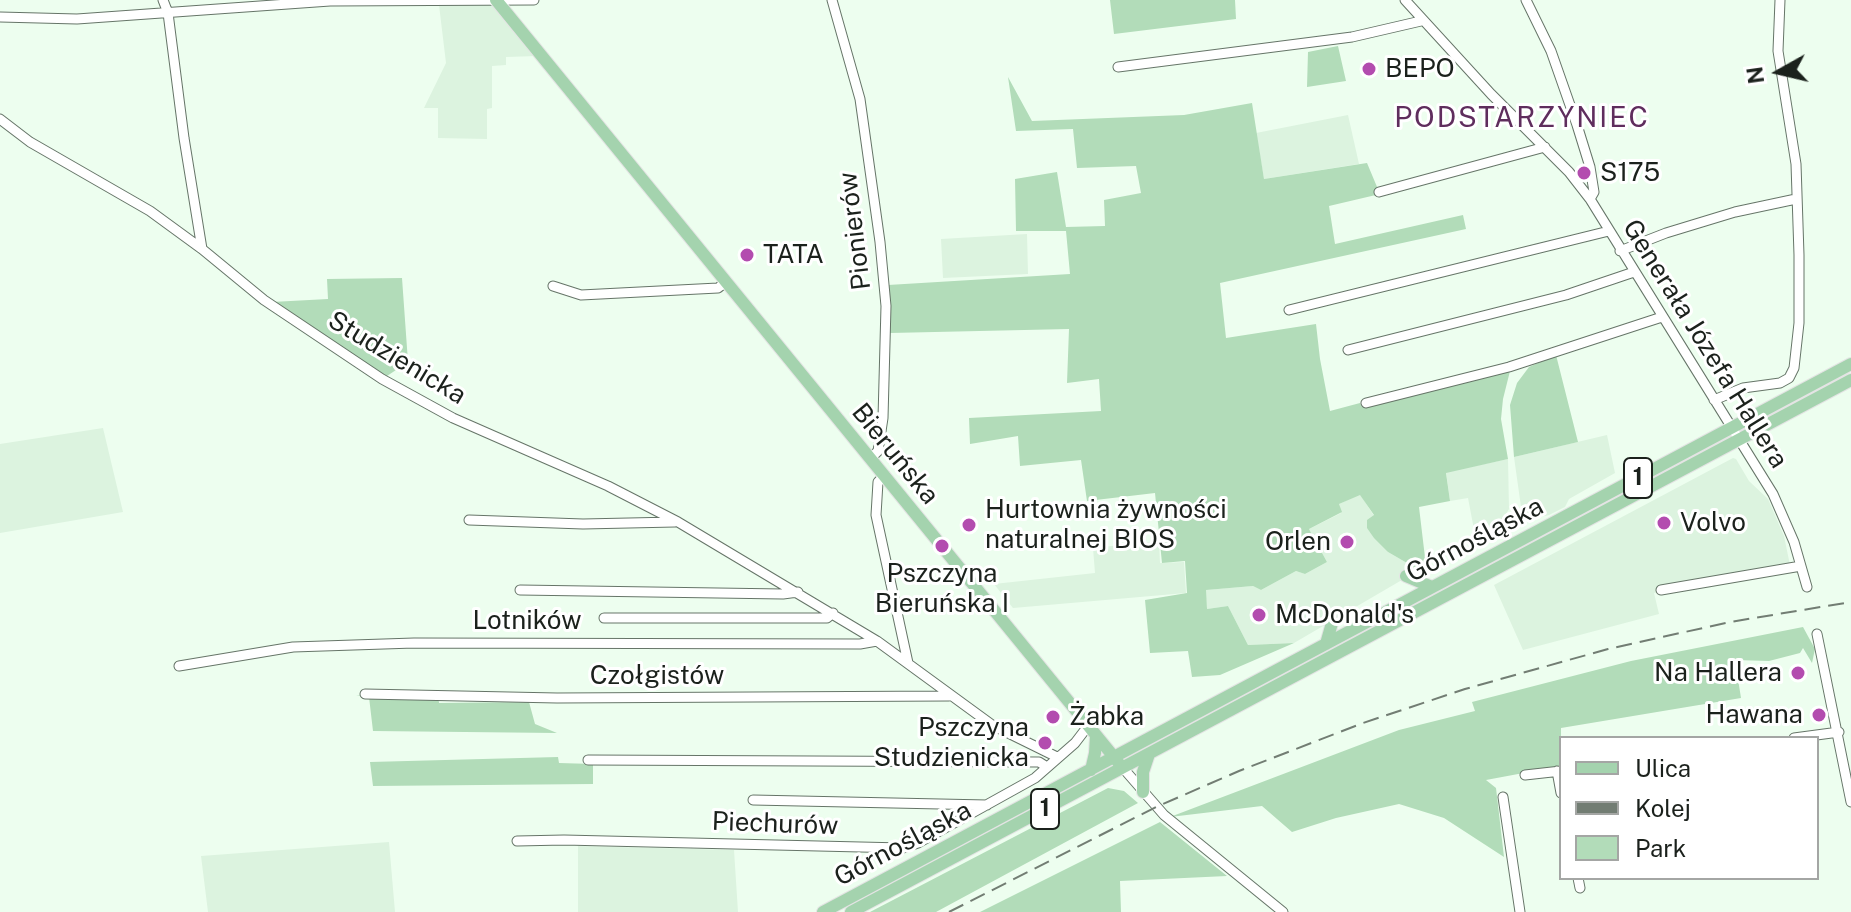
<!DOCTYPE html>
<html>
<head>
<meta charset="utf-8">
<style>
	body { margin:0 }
	#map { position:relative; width:1851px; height:912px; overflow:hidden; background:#edfeef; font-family:"Public Sans",sans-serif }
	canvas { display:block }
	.legend { position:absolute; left:1559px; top:736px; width:260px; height:144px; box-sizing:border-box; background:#fff; border:2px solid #a4a6a4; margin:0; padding:10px 14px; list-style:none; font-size:24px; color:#1b211c }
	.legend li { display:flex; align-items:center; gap:16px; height:40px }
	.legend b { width:40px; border:2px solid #a4a6a4 }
	.north { position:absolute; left:1739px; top:32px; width:80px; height:80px; -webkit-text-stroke:6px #fff; paint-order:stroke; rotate:262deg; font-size:22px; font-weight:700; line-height:32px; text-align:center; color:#1b211c }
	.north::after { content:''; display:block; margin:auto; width:28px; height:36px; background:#1b211c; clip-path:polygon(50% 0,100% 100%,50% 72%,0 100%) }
</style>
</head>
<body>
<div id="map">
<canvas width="1851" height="912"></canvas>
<ul class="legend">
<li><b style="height:10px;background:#a4d3ae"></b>Ulica</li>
<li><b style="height:10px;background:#727d73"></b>Kolej</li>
<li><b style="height:22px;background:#b2dcb9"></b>Park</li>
</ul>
<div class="north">N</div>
</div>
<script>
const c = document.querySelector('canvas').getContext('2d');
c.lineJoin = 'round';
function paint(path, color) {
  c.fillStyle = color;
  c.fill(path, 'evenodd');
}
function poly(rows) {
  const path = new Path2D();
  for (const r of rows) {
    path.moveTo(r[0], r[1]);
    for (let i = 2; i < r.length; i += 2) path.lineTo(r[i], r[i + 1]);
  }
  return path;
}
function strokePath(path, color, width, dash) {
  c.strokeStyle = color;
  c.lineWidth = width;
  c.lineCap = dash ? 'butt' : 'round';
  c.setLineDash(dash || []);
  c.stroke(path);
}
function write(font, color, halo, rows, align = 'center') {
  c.font = font + ' "Public Sans",sans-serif';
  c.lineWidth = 6;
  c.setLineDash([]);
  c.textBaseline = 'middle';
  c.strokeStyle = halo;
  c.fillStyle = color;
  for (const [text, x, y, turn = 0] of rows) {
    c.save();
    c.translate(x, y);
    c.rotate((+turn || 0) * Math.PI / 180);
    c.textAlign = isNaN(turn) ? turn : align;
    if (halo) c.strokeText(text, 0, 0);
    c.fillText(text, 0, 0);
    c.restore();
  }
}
const built = poly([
	[439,5,495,5,537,56,506,57,506,65,492,66,492,108,487,109,487,139,438,138,438,108,424,108,446,63],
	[1348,115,1359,164,1264,179,1256,133],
	[1027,234,1028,274,943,278,941,239],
	[103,428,123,512,0,533,0,444],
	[1607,435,1615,473,1569,499,1565,507,1549,515,1523,521,1514,457],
	[1733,458,1736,459,1749,481,1768,499,1784,536,1791,570,1654,593,1659,614,1523,650,1494,585],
	[1508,459,1509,509,1499,526,1476,540,1468,498,1450,501,1446,472],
	[1360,494,1374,516,1388,552,1419,570,1294,643,1248,645,1228,606,1207,609,1205,590,1253,586,1261,590,1296,571,1305,574,1327,562,1309,529,1341,513,1339,504],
	[1159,541,1160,563,1184,562,1186,593,1013,608,994,584,1095,573,1093,548],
	[389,842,395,912,208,912,201,856],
	[578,846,734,850,738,912,578,912]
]);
const green = poly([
	[1110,0,1235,0,1236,19,1114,34],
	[1338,46,1346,81,1307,87,1308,52],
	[1008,77,1032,121,1184,115,1252,103,1264,179,1367,163,1380,194,1329,206,1335,244,1463,215,1466,229,1220,283,1226,338,1316,324,1320,359,1330,411,1360,403,1362,407,1510,371,1503,399,1501,419,1508,459,1446,473,1450,501,1419,507,1426,566,1419,570,1388,552,1374,538,1367,528,1367,520,1374,515,1360,495,1339,504,1342,512,1309,529,1327,562,1305,574,1296,571,1261,590,1253,586,1206,590,1207,609,1228,606,1248,645,1294,643,1220,675,1192,677,1188,651,1150,653,1145,600,1187,593,1185,561,1162,563,1155,493,1087,501,1081,460,1020,466,1018,436,970,444,969,418,1101,411,1099,379,1067,383,1069,329,890,333,888,285,1070,274,1066,231,1016,231,1015,179,1057,172,1066,227,1105,226,1104,200,1141,193,1136,166,1077,168,1073,129,1016,131],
	[402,278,408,362,384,378,272,302,328,299,327,279],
	[1556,355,1578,442,1514,457,1510,405,1517,383,1529,367],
	[1803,627,1815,649,1812,663,1803,648,1800,653,1769,661,1735,660,1741,698,1561,728,1561,766,1486,780,1496,788,1504,857,1444,818,1399,804,1336,818,1292,832,1262,806,1170,817,1399,730,1475,711,1472,702,1631,661],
	[356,695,438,695,439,703,529,702,535,724,557,733,373,731,369,697],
	[558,757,559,763,593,764,593,784,373,786,370,762],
	[1108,788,1124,791,1138,803,936,912,870,912],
	[1160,822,1227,876,1120,881,1121,912,980,912]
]);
const minor = poly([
	[163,0,168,13,184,138,202,249],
	[832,0,860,99,880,242,886,306,883,418,878,451,871,458],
	[1405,0,1491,94,1569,172,1590,199,1773,494,1794,542,1807,587],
	[1526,0,1551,51,1577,125,1590,167,1594,192,1590,199],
	[0,17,77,19,330,1,534,0],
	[1118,67,1352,37,1421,21],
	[0,119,30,142,150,211,202,249,264,300,382,379,453,418,608,486,678,522,877,641,992,725,1057,757],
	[1379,192,1545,147],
	[1620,251,1666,233,1735,212,1796,199],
	[553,286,581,295,718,288,726,282],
	[1289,310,1609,231],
	[1348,350,1566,295,1634,272],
	[1714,400,1743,388,1780,383,1789,378,1794,368,1799,323,1799,255,1796,164,1778,51,1780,0],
	[1366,403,1509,367,1662,317],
	[885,475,878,482,876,515,908,663],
	[469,520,583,524,675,522],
	[520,590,783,594,798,592],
	[1661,590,1801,566],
	[604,618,827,618,833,613],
	[1817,634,1851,802],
	[179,666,293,647,414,643,860,644,877,641],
	[365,694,557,698,949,696],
	[1794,738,1839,732],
	[588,760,1039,762,1047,767],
	[1123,768,1164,815,1283,912],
	[1557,771,1561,793],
	[1525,775,1561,771],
	[1503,797,1520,912],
	[753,800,987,805],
	[517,841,564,840,903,848,918,843,1035,778,1075,743,1088,726],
	[1578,878,1580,888]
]);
const major = poly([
	[496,0,1118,762],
	[1406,576,1432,587],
	[1326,644,1332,623,1330,617],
	[1091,770,1095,753,1096,736],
	[1143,792,1143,772,1149,754],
	[823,912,1851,364],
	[851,912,1851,380]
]);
const rail = poly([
	[949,912,1156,807,1239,771,1363,723,1465,689,1608,649,1730,622,1851,602]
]);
const markers = [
	[1369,69,8,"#b34caf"],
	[1584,173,8,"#b34caf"],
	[747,255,8,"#b34caf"],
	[1664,523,8,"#b34caf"],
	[969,525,8,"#b34caf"],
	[1347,542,8,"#b34caf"],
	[942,546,8,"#b34caf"],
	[1259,615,8,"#b34caf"],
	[1798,673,8,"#b34caf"],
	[1819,715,8,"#b34caf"],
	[1053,717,8,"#b34caf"],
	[1045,743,8,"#b34caf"]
];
const shields = [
	[1638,478,28],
	[1045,809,28]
];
const shieldNames = [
	["1",1638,478],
	["1",1045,809]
];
const poiNames = [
	["BEPO",1385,69],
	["S175",1600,173],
	["TATA",763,255],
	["Hurtownia żywności",985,510],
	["naturalnej BIOS",985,540],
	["Volvo",1680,523],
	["Orlen",1331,542,"right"],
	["Pszczyna",942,574,"center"],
	["Bieruńska I",942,604,"center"],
	["McDonald's",1275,615],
	["Na Hallera",1782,673,"right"],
	["Hawana",1803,715,"right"],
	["Żabka",1069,717],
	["Pszczyna",1029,728,"right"],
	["Studzienicka",1029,758,"right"]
];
const streetNames = [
	["Pionierów",855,231,-97],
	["Generała Józefa Hallera",1705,344,58],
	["Studzienicka",397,358,31],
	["Bieruńska",895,454,51],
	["Górnośląska",1475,540,-28],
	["Lotników",527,621],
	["Czołgistów",657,676],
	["Piechurów",775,824,2],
	["Górnośląska",903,844,-28]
];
const neighbourhoodNames = [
	["PODSTARZYNIEC",1522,118]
];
paint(built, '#dcf3df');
paint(green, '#b2dcb9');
strokePath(minor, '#667568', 11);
strokePath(major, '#e4e4e4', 14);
strokePath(minor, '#fff', 9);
strokePath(major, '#a4d3ae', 12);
strokePath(rail, '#727d73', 2, [16, 8]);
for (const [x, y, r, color] of markers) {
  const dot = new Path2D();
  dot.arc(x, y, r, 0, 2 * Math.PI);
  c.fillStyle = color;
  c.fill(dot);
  strokePath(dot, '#fff', 3);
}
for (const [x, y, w] of shields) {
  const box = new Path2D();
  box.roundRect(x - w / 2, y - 20, w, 40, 6);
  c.fillStyle = '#fff';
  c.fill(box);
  strokePath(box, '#1b211c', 2);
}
write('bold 24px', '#1b211c', null, shieldNames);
write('26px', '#1b211c', '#fff', poiNames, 'left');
write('26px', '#1b211c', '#fff', streetNames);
c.letterSpacing = '2px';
write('28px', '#5f2d5d', '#fff', neighbourhoodNames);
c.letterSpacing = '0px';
</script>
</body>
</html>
